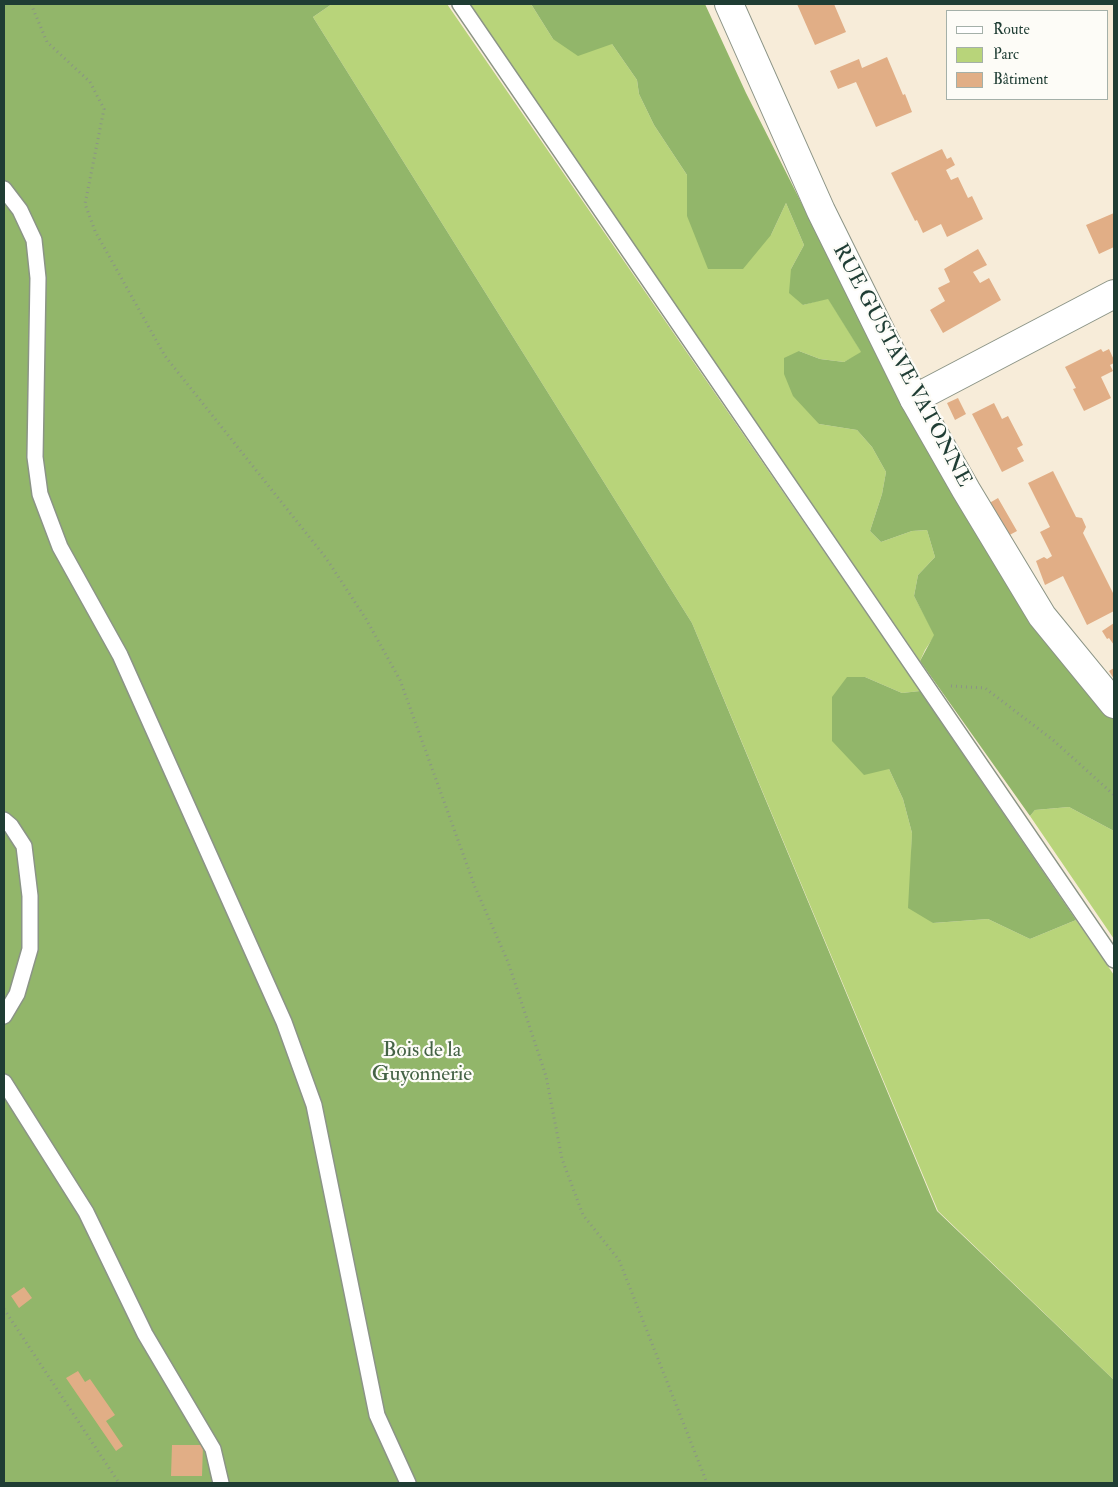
<!DOCTYPE html>
<html>
<head>
<meta charset="utf-8">
<style>
	body { margin:0 }
	#map { position:relative; width:1118px; height:1487px; overflow:hidden; background:#f7ecd9; font-family:"IM FELL Double Pica",serif }
	canvas { display:block }
	.frame { position:absolute; inset:0; border:5px solid #1f3d34; pointer-events:none }
	.legend { position:absolute; left:946px; top:10px; width:162px; height:90px; box-sizing:border-box; background:#fdfcf7; border:1px solid #a4b0a9; margin:0; padding:6px 9px; list-style:none; font-size:15px; color:#1f3d34 }
	.legend li { display:flex; align-items:center; gap:10px; height:25px }
	.legend b { width:25px; border:1px solid #a4b0a9 }
</style>
</head>
<body>
<div id="map">
<canvas width="1118" height="1487"></canvas>
<div class="frame"></div>
<ul class="legend">
<li><b style="height:6px;background:#fff"></b>Route</li>
<li><b style="height:14px;background:#b8d47a"></b>Parc</li>
<li><b style="height:14px;background:#e1ae86"></b>Bâtiment</li>
</ul>
</div>
<script>
const c = document.querySelector('canvas').getContext('2d');
c.lineJoin = 'round';
function paint(path, color) {
  c.fillStyle = color;
  c.fill(path, 'evenodd');
}
function poly(rows) {
  const path = new Path2D();
  for (const r of rows) {
    path.moveTo(r[0], r[1]);
    for (let i = 2; i < r.length; i += 2) path.lineTo(r[i], r[i + 1]);
  }
  return path;
}
function strokePath(path, color, width, dash) {
  c.strokeStyle = color;
  c.lineWidth = width;
  c.lineCap = dash ? 'butt' : 'round';
  c.setLineDash(dash || []);
  c.stroke(path);
}
function write(font, color, halo, rows, align = 'center') {
  c.font = font + ' "IM FELL Double Pica",serif';
  c.lineWidth = 4.5;
  c.setLineDash([]);
  c.textBaseline = 'middle';
  c.strokeStyle = halo;
  c.fillStyle = color;
  for (const [text, x, y, turn = 0] of rows) {
    c.save();
    c.translate(x, y);
    c.rotate((+turn || 0) * Math.PI / 180);
    c.textAlign = isNaN(turn) ? turn : align;
    if (halo) c.strokeText(text, 0, 0);
    c.fillText(text, 0, 0);
    c.restore();
  }
}
const green = poly([
	[332,4,447,4,920,691,902,693,865,677,889,769,903,799,912,833,911,865,933,923,988,919,1030,939,1076,920,1114,975,1114,1380,938,1211,692,623,313,17],
	[469,4,531,4,553,39,612,44,637,80,639,94,654,125,687,175,687,216,771,235,786,203,804,245,791,269,803,305,828,298,862,353,844,362,820,359,799,351,819,424,857,430,872,447,886,472,882,494,870,531,881,542,912,531,927,530,935,557,918,575,914,596,935,635,925,650,920,661],
	[1069,807,1114,831,1114,939,1030,816,1035,810]
]);
const forest = poly([
	[4,4,332,4,313,17,692,623,937,1211,1114,1380,1114,1483,4,1483],
	[531,4,705,4,746,93,860,319,1046,639,1114,718,1114,831,1069,807,1035,810,1030,816,920,661,934,635,914,596,918,575,935,557,927,530,912,531,881,542,870,531,882,494,886,472,872,447,857,430,819,424,793,396,784,374,784,358,799,351,820,359,844,362,861,352,828,299,803,305,789,293,791,269,804,245,786,203,771,235,743,269,708,269,687,216,687,175,654,125,639,94,637,80,612,44,578,56,553,39],
	[847,677,865,677,902,693,920,691,1076,920,1030,939,988,919,933,923,908,908,912,833,903,799,889,769,864,775,832,741,832,697]
]);
const building = poly([
	[797,4,834,4,846,32,815,45],
	[887,57,903,95,905,94,912,112,876,127,856,82,838,89,830,71,859,59,862,68],
	[942,149,947,159,951,157,955,165,946,170,951,180,958,177,968,198,972,196,983,219,947,237,941,224,923,233,917,220,915,221,891,173],
	[1114,213,1114,247,1099,254,1086,225],
	[978,249,987,265,973,272,980,283,989,278,1001,300,943,333,930,310,945,301,938,288,950,282,944,269],
	[1101,349,1103,352,1109,349,1114,360,1114,363,1110,365,1113,371,1101,377,1111,398,1084,411,1073,389,1076,388,1065,367],
	[958,398,966,414,955,420,947,403],
	[994,403,1002,419,1008,416,1023,445,1017,448,1024,461,1002,472,972,414],
	[1053,471,1076,517,1082,518,1086,527,1083,533,1114,595,1114,611,1087,625,1063,576,1045,585,1036,561,1044,557,1047,559,1052,556,1040,532,1050,527,1028,483],
	[998,498,1017,531,1004,538,986,505],
	[1114,623,1114,645,1109,638,1107,639,1102,631],
	[1114,668,1114,679,1109,671],
	[24,1287,32,1298,19,1308,11,1296],
	[78,1371,85,1382,90,1379,115,1415,106,1421,123,1446,116,1451,66,1378],
	[172,1445,203,1445,202,1476,171,1476]
]);
const path = poly([
	[31,4,47,42,90,82,104,109,85,204,95,231,165,356,326,558,366,619,400,680,475,887,508,962,546,1076,562,1159,583,1215,619,1260,707,1483],
	[951,686,985,688,1053,740,1114,795],
	[4,1309,119,1483]
]);
const service = poly([
	[460,4,1114,960],
	[4,189,20,210,34,240,38,278,35,457,40,494,60,547,120,655,284,1022,314,1105,377,1415,408,1483],
	[4,820,11,826,24,846,30,896,30,949,17,994,4,1016],
	[4,1082,86,1212,145,1334,213,1449,221,1483]
]);
const minor = poly([
	[914,399,1114,294]
]);
const tertiary = poly([
	[729,4,821,211,914,399,966,490,1042,616,1114,704]
]);
const streetNames = [
	["RUE GUSTAVE VATONNE",901,366,62]
];
const parkNames = [
	["Bois de la",422,1051],
	["Guyonnerie",422,1075]
];
paint(green, '#b8d47a');
paint(forest, '#92b66a');
paint(building, '#e1ae86');
strokePath(service, '#8b9486', 18);
strokePath(minor, '#8b9486', 30);
strokePath(tertiary, '#8b9486', 30);
strokePath(path, '#8b9486', 3, [1, 4]);
strokePath(service, '#fff', 15);
strokePath(minor, '#fff', 28);
strokePath(tertiary, '#fff', 28);
write('21px', '#1f3d34', '#fdfcf7', streetNames);
write('21px', '#456346', '#fdfcf7', parkNames);
</script>
</body>
</html>
